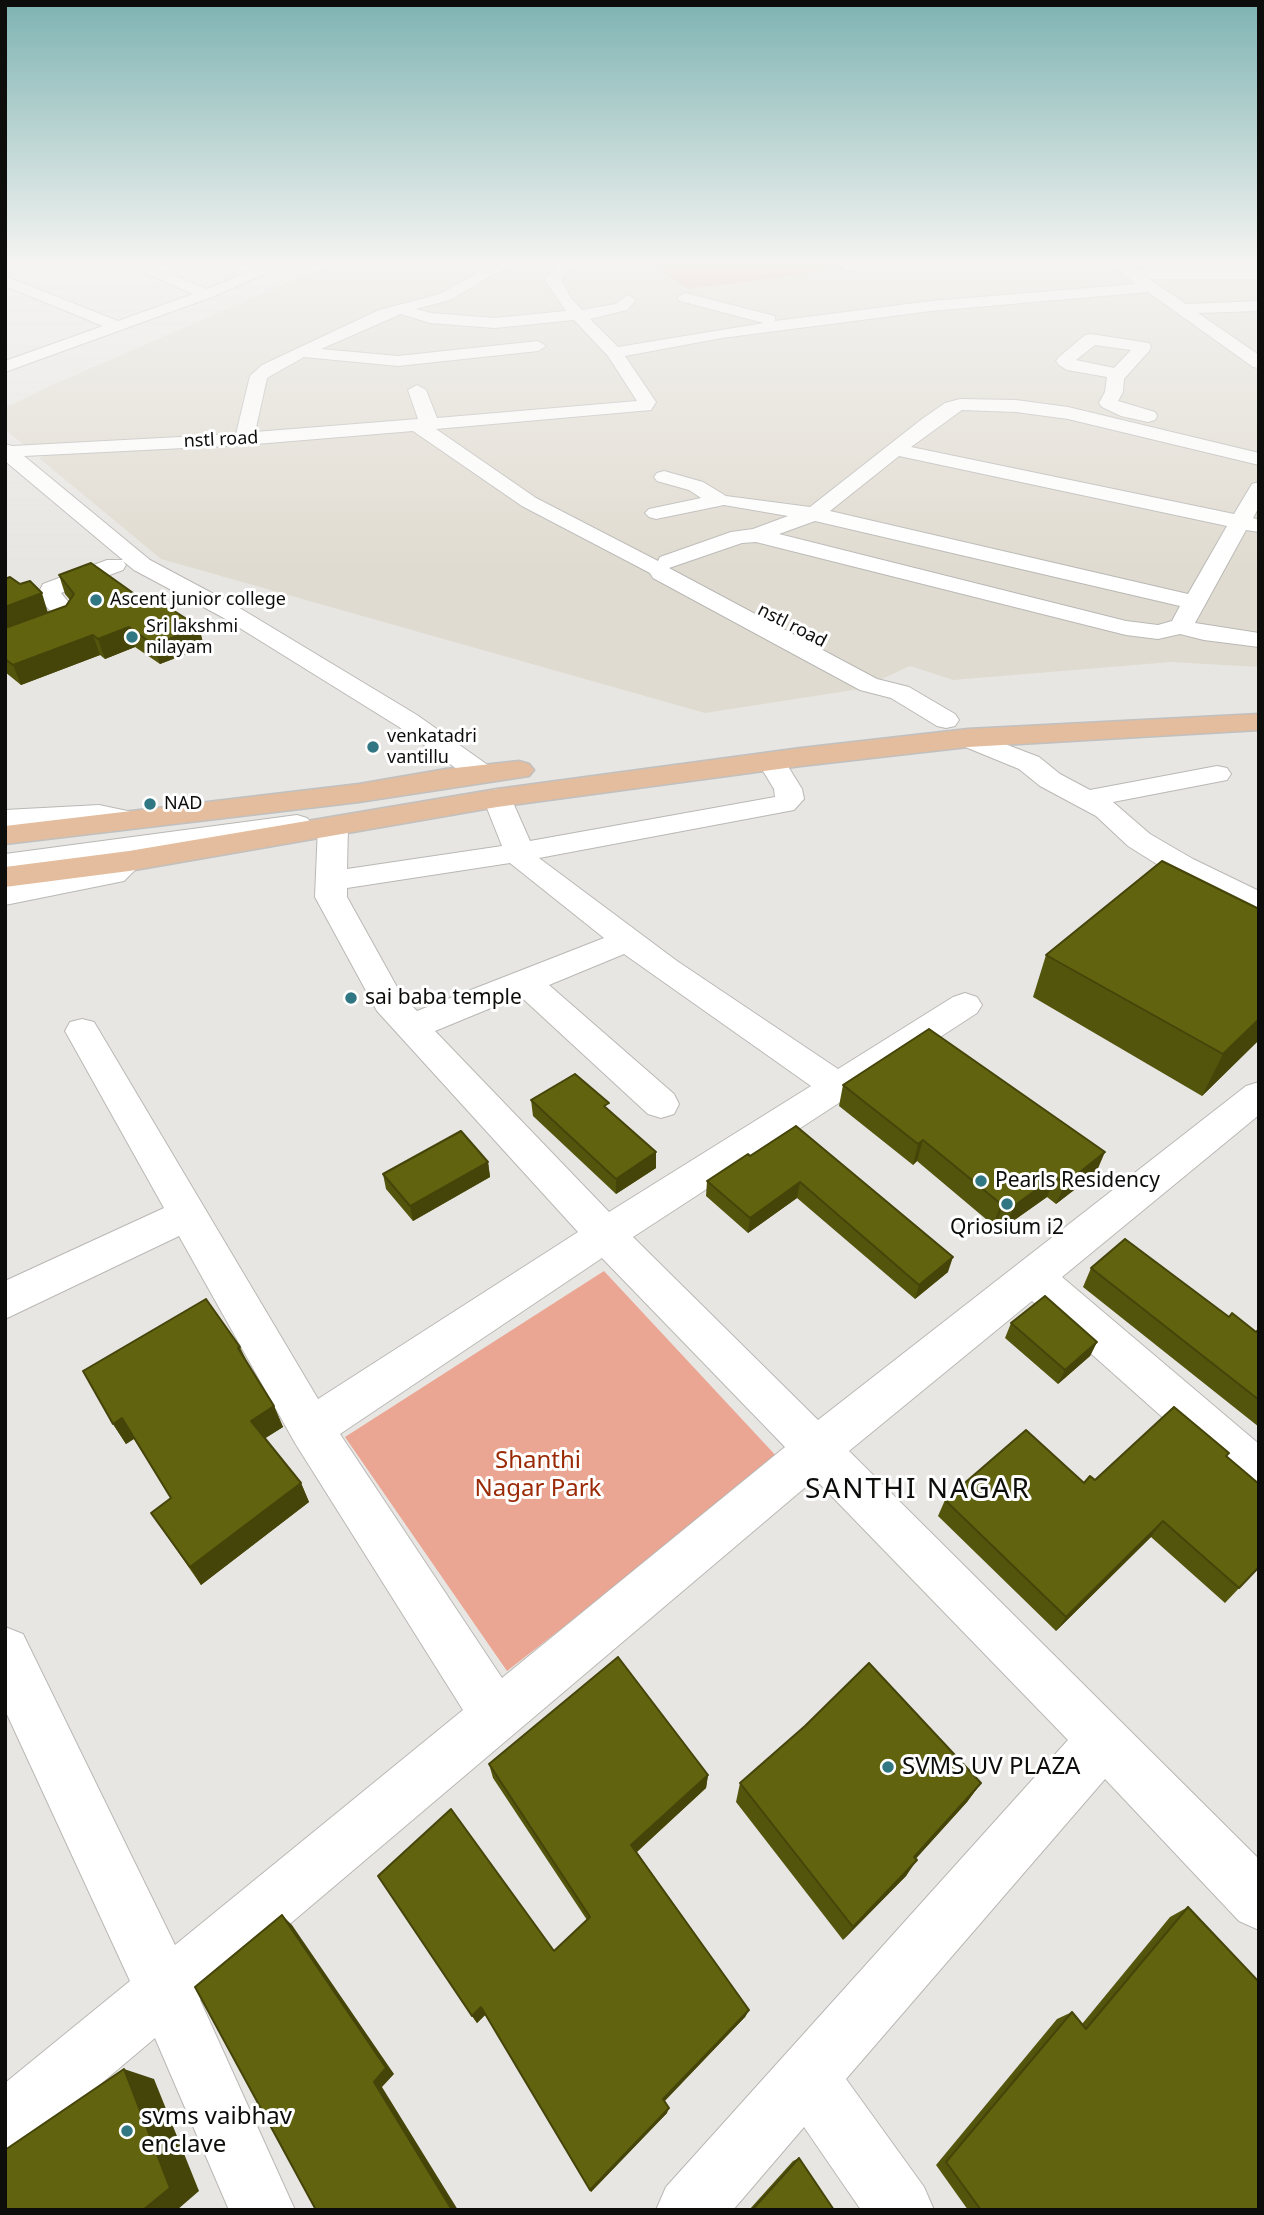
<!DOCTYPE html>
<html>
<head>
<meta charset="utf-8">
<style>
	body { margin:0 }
	#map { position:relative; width:1264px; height:2215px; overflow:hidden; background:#e8e6e3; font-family:"Noto Sans",sans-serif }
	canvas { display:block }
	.frame { position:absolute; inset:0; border:7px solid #0d0d0c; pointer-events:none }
</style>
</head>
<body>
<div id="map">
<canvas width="1264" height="2215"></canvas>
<div class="frame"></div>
</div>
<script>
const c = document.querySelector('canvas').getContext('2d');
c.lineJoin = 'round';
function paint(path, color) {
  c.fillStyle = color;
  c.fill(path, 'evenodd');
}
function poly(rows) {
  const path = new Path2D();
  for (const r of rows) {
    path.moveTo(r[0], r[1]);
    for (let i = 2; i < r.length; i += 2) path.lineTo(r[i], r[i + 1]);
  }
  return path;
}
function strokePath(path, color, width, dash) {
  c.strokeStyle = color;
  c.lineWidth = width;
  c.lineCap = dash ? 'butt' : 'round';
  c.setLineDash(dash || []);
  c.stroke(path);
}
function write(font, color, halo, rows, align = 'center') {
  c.font = font + ' "Noto Sans",sans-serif';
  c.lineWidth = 6;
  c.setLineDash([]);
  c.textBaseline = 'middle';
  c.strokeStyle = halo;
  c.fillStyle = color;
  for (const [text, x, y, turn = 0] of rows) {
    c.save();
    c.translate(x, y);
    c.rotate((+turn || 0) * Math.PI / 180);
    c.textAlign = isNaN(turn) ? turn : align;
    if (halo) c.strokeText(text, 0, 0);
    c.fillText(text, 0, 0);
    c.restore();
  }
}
const built = poly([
	[342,259,1259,259,1259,667,1171,662,953,680,910,666,860,689,705,713,161,559,40,459,53,444,23,444,5,430,5,408,43,389]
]);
const green = poly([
	[644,259,833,259,850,268,688,289],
	[604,1271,779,1459,507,1671,345,1437]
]);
const minor = poly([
	[114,259,134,259,207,289,279,259,299,259,212,297,5,372,5,361,103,326,5,286,5,276,118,321,193,294,114,259],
	[413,259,432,259,417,267,410,263,413,259],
	[502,259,520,259,450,300,416,309,431,313,495,318,566,311,545,280,560,259,574,259,561,280,571,298,582,310,615,304,628,295,636,300,627,310,590,319,618,347,764,323,680,301,677,298,685,293,775,316,775,321,931,301,1136,284,1104,259,1121,259,1136,270,1259,271,1259,279,1149,279,1186,304,1259,301,1259,311,1198,313,1259,355,1259,368,1253,367,1148,292,931,311,722,338,625,356,656,402,651,410,436,429,536,498,658,561,660,557,731,532,753,529,788,516,724,505,656,519,649,517,645,513,649,509,701,498,689,490,657,481,654,477,657,473,664,471,703,482,726,496,810,507,922,419,945,403,960,399,1016,400,1068,407,1259,453,1259,465,1068,419,1016,412,962,410,911,447,1234,514,1252,484,1259,482,1259,507,1253,518,1259,520,1259,532,1246,530,1195,623,1259,633,1259,647,1204,640,1180,634,1158,639,1126,635,756,542,742,543,669,568,877,679,909,687,955,714,959,720,955,726,946,728,937,726,891,698,860,690,653,578,650,573,522,506,413,431,244,445,24,456,150,560,238,607,417,715,492,768,496,774,492,780,482,782,472,780,399,727,222,617,134,570,123,561,126,565,123,570,61,593,78,614,72,623,5,648,5,632,53,614,37,596,43,584,107,560,123,560,5,461,5,444,12,446,236,434,250,376,262,365,379,310,440,294,502,259],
	[401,314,430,323,495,328,574,320,608,356,637,401,437,418,426,390,417,385,408,390,418,419,255,432,267,378,304,357,398,366,538,351,546,346,538,341,398,356,321,349,401,314],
	[899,456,1227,526,1188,594,830,511,899,456],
	[815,521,1180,606,1172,621,1158,625,1126,621,779,534,815,521],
	[831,259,849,259,860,267,853,271,848,270,831,259],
	[1091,334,1149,343,1151,347,1149,351,1124,379,1123,392,1118,401,1155,412,1157,416,1155,420,1148,422,1121,416,1102,407,1099,403,1105,392,1107,377,1067,370,1059,365,1056,361,1059,357,1085,335,1091,334],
	[1095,345,1131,350,1114,368,1076,360,1095,345],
	[968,730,1039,757,1060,774,1090,790,1217,766,1227,768,1231,774,1227,780,1113,802,1150,834,1193,859,1259,891,1259,913,1171,873,1128,846,1096,816,1040,786,1019,769,958,744,954,738,958,732,968,730],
	[771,753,781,755,802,789,804,799,794,810,539,858,677,961,838,1069,953,997,965,993,977,997,982,1005,977,1013,633,1237,818,1420,1246,1086,1259,1082,1259,1115,1062,1277,1259,1444,1259,1496,1243,1489,1032,1301,849,1451,1259,1859,1259,1930,1239,1921,1105,1779,846,2079,924,2187,934,2210,861,2210,804,2127,733,2210,656,2210,666,2187,1068,1740,815,1479,200,2000,295,2210,229,2210,155,2038,27,2146,5,2156,5,2083,130,1981,5,1710,5,1627,23,1634,175,1945,463,1710,295,1443,179,1236,5,1319,5,1281,164,1208,65,1031,70,1022,82,1019,94,1022,318,1399,578,1232,377,1011,315,897,318,826,323,820,333,817,343,820,348,826,347,869,502,846,483,798,487,792,497,789,507,792,511,798,530,841,775,797,774,789,757,761,761,755,771,753],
	[510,863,604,938,417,1011,402,996,347,897,347,888,510,863],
	[624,954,811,1086,609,1212,435,1031,520,996,648,1114,661,1118,674,1114,679,1104,674,1094,549,985,624,954],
	[602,1258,785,1447,502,1678,340,1434,602,1258],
	[99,805,137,813,142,819,137,825,127,828,99,823,5,828,5,810,99,805],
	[297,815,307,818,312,824,307,830,139,854,144,861,124,881,5,905,5,885,103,866,114,857,5,872,5,854,297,815]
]);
const major = poly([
	[1259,714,1259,730,968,747,801,766,497,807,129,871,5,887,5,867,129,851,497,789,801,748,968,729,1259,714],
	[519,761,529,764,534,770,529,776,359,802,5,844,5,826,359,784,446,769,519,761]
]);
const wall = poly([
	[59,575,143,600,199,627,204,647,160,664,135,647,105,659,100,655,21,685,5,672,5,579,20,584,48,612,66,606,70,600,65,594],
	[1259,909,1259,1040,1202,1096,1033,997,1046,955],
	[843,1085,1096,1173,1056,1204,1047,1197,1006,1226,998,1219,993,1225,917,1161,913,1165,839,1106],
	[531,1100,609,1111,656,1152,656,1168,616,1194,533,1116],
	[796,1126,948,1272,915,1299,797,1198,748,1233,706,1196,707,1181,750,1156],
	[488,1162,490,1177,413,1221,386,1189,383,1174],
	[1091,1268,1229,1317,1256,1332,1259,1329,1259,1427,1083,1287],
	[1011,1323,1097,1342,1090,1356,1058,1384,1005,1338],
	[240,1347,247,1362,274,1406,283,1427,265,1438,301,1483,309,1502,201,1585,151,1513,171,1498,134,1439,126,1444,113,1424],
	[1226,1457,1259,1567,1225,1603,1151,1537,1056,1631,938,1516,945,1500,1084,1483],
	[489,1764,708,1775,706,1788,637,1852,749,2010,745,2017,664,2101,667,2113,591,2192,486,2014,477,2023,378,1876,554,1951,587,1920,493,1778],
	[740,1783,981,1783,967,1802,916,1858,906,1876,843,1940,736,1802],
	[1188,1907,1259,2210,968,2210,936,2165,1057,2019,1072,2012,1082,2024,1170,1917],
	[799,2158,834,2210,749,2210,793,2161]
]);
const shadedWall = poly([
	[42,593,48,613,5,630,5,607],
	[129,627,135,647,105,659,98,639],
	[199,627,204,647,160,664,154,645],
	[93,635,100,655,21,685,13,665],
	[1259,1019,1259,1040,1202,1096,1223,1054],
	[923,1140,917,1161,913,1165,918,1144],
	[656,1152,656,1168,616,1194,616,1179],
	[1105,1152,1096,1173,1056,1204,1065,1184],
	[488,1162,490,1177,413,1221,410,1206],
	[1055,1176,1047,1197,1006,1226,1014,1206],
	[800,1182,797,1198,748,1233,750,1218],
	[1005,1199,998,1219,993,1225,1001,1204],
	[953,1257,948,1272,915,1299,919,1285],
	[1097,1342,1090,1356,1058,1384,1065,1370],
	[274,1406,283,1427,261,1441,251,1421],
	[122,1418,135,1438,126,1444,113,1424],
	[301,1483,309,1502,201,1585,190,1567],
	[1163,1521,1151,1537,1056,1631,1066,1617],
	[708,1775,706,1788,631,1857,631,1845],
	[981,1783,967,1802,903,1873,914,1857],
	[917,1860,906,1876,843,1940,853,1927],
	[282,1915,292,1925,394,2074,382,2087,458,2210,452,2210,374,2082],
	[481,2007,486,2014,477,2023,472,2016],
	[749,2010,745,2017,662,2104,663,2099],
	[124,2069,154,2079,199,2191,177,2210,143,2210],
	[669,2108,667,2113,591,2192,590,2190]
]);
const building = poly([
	[91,563,143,600,151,596,199,627,154,645,129,627,98,639,93,635,13,665,5,659,5,628,66,606,74,594,59,575,91,563],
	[10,577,20,584,30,581,42,593,5,607,5,579,10,577],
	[1162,861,1259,909,1259,1019,1223,1054,1046,955,1162,861],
	[929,1029,1105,1152,1065,1184,1055,1176,1014,1206,1005,1199,1001,1204,923,1140,918,1144,843,1085,929,1029],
	[575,1074,609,1103,604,1106,656,1152,616,1179,531,1100,575,1074],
	[796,1126,953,1257,919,1285,800,1182,750,1218,707,1181,748,1154,750,1156,796,1126],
	[461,1131,488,1162,410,1206,383,1174,461,1131],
	[1125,1239,1229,1317,1232,1313,1256,1332,1259,1329,1259,1400,1091,1268,1125,1239],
	[1045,1296,1097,1342,1065,1370,1011,1323,1045,1296],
	[206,1299,240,1347,238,1348,274,1406,251,1421,301,1483,190,1567,151,1513,171,1498,122,1418,113,1424,83,1371,206,1299],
	[1174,1407,1229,1453,1226,1456,1259,1484,1259,1567,1239,1588,1163,1521,1066,1617,945,1500,1026,1430,1084,1483,1090,1476,1095,1480,1174,1407],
	[618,1657,708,1775,631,1845,749,2010,663,2099,669,2108,590,2190,481,2007,472,2016,378,1876,451,1809,554,1951,590,1917,489,1764,618,1657],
	[869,1663,981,1783,914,1857,917,1860,853,1927,740,1783,805,1726,869,1663],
	[1188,1907,1259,1982,1259,2210,981,2210,946,2162,1072,2012,1086,2029,1188,1907],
	[282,1915,386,2068,374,2082,452,2210,316,2210,195,1987,282,1915],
	[124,2069,170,2188,143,2210,5,2210,5,2150,124,2069],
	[799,2158,834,2210,752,2210,799,2158]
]);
const markers = [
	[96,600,7,"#307783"],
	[132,637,7,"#307783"],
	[373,747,7,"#307783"],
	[150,804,7,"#307783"],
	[351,998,7,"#307783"],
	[981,1181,7,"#307783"],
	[1007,1204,7,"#307783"],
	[888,1767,7,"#307783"],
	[127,2131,7,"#307783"]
];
const farStreetnames = [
	["nstl road",221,440,-3],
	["nstl road",792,626,27]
];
const farPoinames = [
	["Ascent junior college",110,600],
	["Sri lakshmi",146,627],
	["nilayam",146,648],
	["venkatadri",387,737],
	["vantillu",387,758],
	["NAD",164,804]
];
const poiNames = [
	["sai baba temple",365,998],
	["Pearls Residency",995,1181],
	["Qriosium i2",1007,1228,"center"]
];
const nearParknames = [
	["Shanthi",538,1461],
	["Nagar Park",538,1489]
];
const nearPoinames = [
	["SVMS UV PLAZA",902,1767],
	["svms vaibhav",141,2117],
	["enclave",141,2145]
];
const nearNeighbourhoodnames = [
	["SANTHI NAGAR",918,1490]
];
paint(built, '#e0dbd0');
paint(green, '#eaa593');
strokePath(minor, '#b9b8b5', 2);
strokePath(major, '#c0c0c0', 3);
paint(minor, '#fff');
paint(major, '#e3bd9d');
paint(wall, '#54550d');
paint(shadedWall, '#45450a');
paint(building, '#62630f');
strokePath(building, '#45450a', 2);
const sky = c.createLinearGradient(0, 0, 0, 569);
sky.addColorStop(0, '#7db3b2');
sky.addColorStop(0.46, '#f5f4f2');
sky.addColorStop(1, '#f5f4f200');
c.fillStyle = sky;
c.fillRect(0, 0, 1264, 569);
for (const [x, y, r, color] of markers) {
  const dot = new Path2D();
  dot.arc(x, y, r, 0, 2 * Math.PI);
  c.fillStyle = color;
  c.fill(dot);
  strokePath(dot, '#fff', 2.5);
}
write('18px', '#0d0d0c', '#fff', farStreetnames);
write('18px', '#0d0d0c', '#fff', farPoinames, 'left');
write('21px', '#0d0d0c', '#fff', poiNames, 'left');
write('24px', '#9a2906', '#fff', nearParknames);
write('24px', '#0d0d0c', '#fff', nearPoinames, 'left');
c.letterSpacing = '2px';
write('28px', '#0d0d0c', '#fff', nearNeighbourhoodnames);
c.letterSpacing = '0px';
</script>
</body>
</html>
